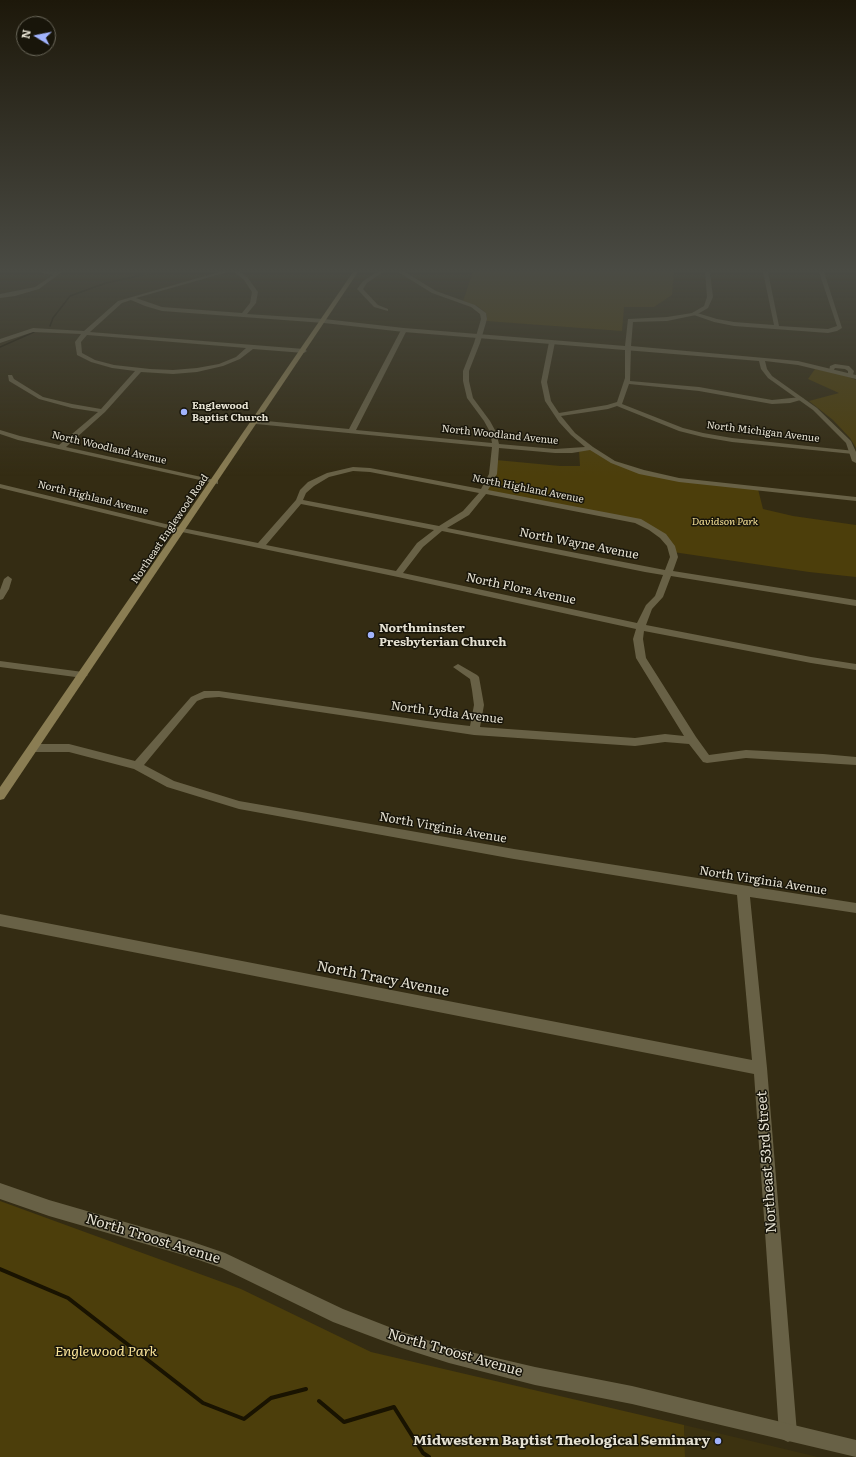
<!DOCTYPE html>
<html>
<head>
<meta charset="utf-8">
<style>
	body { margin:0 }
	#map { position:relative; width:856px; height:1457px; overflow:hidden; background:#342c13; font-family:Literata,serif }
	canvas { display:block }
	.north { position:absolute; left:16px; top:16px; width:40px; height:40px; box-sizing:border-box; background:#18150a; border:1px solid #6a675a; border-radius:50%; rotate:280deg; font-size:11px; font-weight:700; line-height:16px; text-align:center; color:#e5e1d2 }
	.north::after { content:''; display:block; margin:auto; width:14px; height:18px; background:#a1b3fd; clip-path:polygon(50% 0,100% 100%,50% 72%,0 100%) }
</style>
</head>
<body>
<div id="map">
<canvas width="856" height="1457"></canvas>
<div class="north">N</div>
</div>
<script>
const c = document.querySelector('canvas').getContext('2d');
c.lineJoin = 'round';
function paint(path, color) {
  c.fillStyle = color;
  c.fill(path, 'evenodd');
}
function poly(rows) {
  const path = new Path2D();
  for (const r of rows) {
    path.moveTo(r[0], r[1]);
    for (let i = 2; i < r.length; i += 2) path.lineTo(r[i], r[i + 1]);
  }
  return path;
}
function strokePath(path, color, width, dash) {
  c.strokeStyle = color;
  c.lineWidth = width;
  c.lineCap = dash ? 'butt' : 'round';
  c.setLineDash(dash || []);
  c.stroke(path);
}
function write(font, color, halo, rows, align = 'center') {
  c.font = font + ' Literata,serif';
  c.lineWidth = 3;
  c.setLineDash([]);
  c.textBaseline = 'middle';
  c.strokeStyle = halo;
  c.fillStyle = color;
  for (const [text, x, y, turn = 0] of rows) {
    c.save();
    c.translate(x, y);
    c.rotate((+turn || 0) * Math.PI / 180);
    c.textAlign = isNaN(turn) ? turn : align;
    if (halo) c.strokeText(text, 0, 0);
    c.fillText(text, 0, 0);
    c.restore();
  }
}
const built = poly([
	[684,1425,818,1457,685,1457]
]);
const green = poly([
	[473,272,674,272,672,295,654,307,624,307,622,331,486,321,487,316,485,312,477,306,463,301],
	[815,369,839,373,856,380,856,448,850,438,833,420,809,401,839,393,808,379],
	[591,448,603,456,630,468,679,480,758,489,763,509,793,516,856,525,856,577,809,572,673,552,668,541,645,524,484,491,496,460,560,466,580,466,579,450],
	[0,1201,241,1289,371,1352,684,1425,685,1457,0,1457]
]);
const streamFar1 = poly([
	[50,326,53,318,70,296,106,283,156,272],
	[0,347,34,332]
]);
const stream = poly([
	[0,1269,68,1298,203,1403,244,1419,271,1398,306,1389],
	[319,1401,344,1422,394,1407,423,1453,429,1457]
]);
const minor = poly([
	[38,272,62,272,39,289,15,296,0,298,0,294,35,287,53,275,38,272],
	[219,272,228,272,136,298,162,307,242,313,250,303,252,292,244,280,234,272,240,272,248,278,258,292,256,303,247,314,324,319,327,321,324,323,162,311,145,306,131,300,122,303,90,332,304,349,307,351,304,353,253,349,240,359,223,366,197,372,173,374,141,372,105,412,66,447,215,480,218,480,218,484,18,440,0,434,0,430,20,436,59,445,98,412,72,408,39,399,9,381,8,375,12,375,14,379,43,397,72,404,101,409,135,371,112,368,91,362,77,355,75,342,81,334,33,332,0,343,0,339,33,328,84,331,118,301,219,272],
	[87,335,246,348,236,357,219,364,197,368,173,370,150,369,114,365,95,360,82,353,81,342,87,335],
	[377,272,383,272,367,283,363,289,378,305,388,309,388,311,374,307,357,289,363,281,377,272],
	[398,272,405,272,436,291,475,305,486,313,487,319,480,343,469,371,469,381,473,398,490,421,496,432,499,444,555,449,585,447,571,435,559,422,545,401,541,382,549,342,552,340,555,342,547,382,551,401,559,413,607,405,617,402,625,378,625,348,628,346,631,348,630,381,699,387,772,400,801,397,804,399,790,403,772,404,699,391,629,384,622,404,683,428,703,433,732,438,855,451,856,453,853,454,732,442,703,437,679,431,617,406,608,409,561,416,575,433,593,447,615,461,644,470,679,478,856,497,856,501,679,482,639,474,611,463,590,450,572,453,555,453,499,448,497,474,488,490,641,519,666,534,675,546,678,557,673,571,856,600,856,606,671,576,663,597,652,609,646,625,811,657,856,664,856,670,811,663,644,631,643,639,646,658,696,737,709,755,746,750,823,754,856,757,856,765,746,758,707,763,703,762,689,744,665,742,635,746,474,735,219,697,205,698,197,701,144,765,174,781,239,801,514,849,856,903,856,913,750,897,767,1068,797,1433,794,1439,788,1442,782,1439,779,1433,754,1074,0,926,0,914,752,1060,737,895,514,859,239,809,167,787,134,769,69,752,34,752,30,751,29,748,30,745,34,744,69,744,135,761,191,697,204,691,219,691,427,721,470,726,474,705,472,690,470,679,453,667,458,664,477,675,479,677,484,705,480,727,635,738,665,734,684,736,636,658,633,639,636,629,398,577,182,532,0,488,0,484,182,528,258,543,296,500,300,490,308,482,327,473,353,467,370,468,481,489,489,474,492,447,256,424,253,422,256,420,349,429,401,330,404,328,407,330,356,430,492,443,490,432,484,421,467,398,463,381,463,371,474,343,481,319,480,314,471,307,432,293,398,272],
	[353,471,370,472,479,493,463,511,439,526,303,500,306,493,314,486,329,477,353,471],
	[486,494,635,523,649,530,660,538,667,546,670,557,665,570,447,528,469,515,486,494],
	[301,504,434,530,417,543,396,571,266,545,301,504],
	[442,531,645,572,663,575,655,596,646,605,637,623,403,573,423,547,442,531],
	[763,272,768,272,779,326,828,329,837,326,819,272,824,272,842,328,837,331,828,333,734,326,714,322,691,314,694,312,717,319,734,322,774,325,763,272],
	[835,364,849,366,854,371,853,375,848,376,848,371,845,369,835,368,833,371,829,371,830,366,835,364],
	[8,576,12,579,9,589,3,599,0,600,0,590,4,579,8,576]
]);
const tertiary = poly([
	[705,272,710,272,713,297,708,308,696,315,667,321,633,322,631,346,798,361,856,375,856,379,798,365,765,361,767,369,772,376,817,408,851,441,856,452,856,463,852,461,846,443,813,410,768,378,761,369,759,361,404,332,324,323,321,321,324,319,404,328,625,346,628,319,667,317,692,313,704,306,707,297,705,272],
	[0,661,83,672,88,675,83,678,0,667,0,661],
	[0,1183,49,1200,187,1240,225,1253,343,1309,402,1332,449,1347,535,1367,632,1386,856,1440,856,1457,632,1404,535,1385,449,1363,402,1348,333,1322,222,1268,187,1256,49,1216,0,1199,0,1183]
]);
const secondary = poly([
	[353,272,358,272,4,799,0,800,0,787,353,272]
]);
const markers = [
	[184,412,4,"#a1b3fd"],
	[371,635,4,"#a1b3fd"],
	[718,1441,4,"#a1b3fd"]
];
const farPoinames = [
	["Englewood",192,406],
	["Baptist Church",192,418]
];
const farStreetnames = [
	["North Michigan Avenue",763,432,7],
	["North Woodland Avenue",500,435,6],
	["North Woodland Avenue",109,448,13],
	["North Highland Avenue",528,489,11],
	["North Highland Avenue",93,498,14],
	["Northeast Englewood Road",170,529,-56]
];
const farParknames = [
	["Davidson Park",725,522]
];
const streetNames = [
	["North Wayne Avenue",579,544,11],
	["North Flora Avenue",521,589,12],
	["North Lydia Avenue",447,713,7],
	["North Virginia Avenue",443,828,10],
	["North Virginia Avenue",763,881,9]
];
const poiNames = [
	["Northminster",379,628],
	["Presbyterian Church",379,642]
];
const nearStreetnames = [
	["North Tracy Avenue",383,979,11],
	["Northeast 53rd Street",767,1162,-94],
	["North Troost Avenue",153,1239,17],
	["North Troost Avenue",455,1353,16]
];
const nearParknames = [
	["Englewood Park",106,1352]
];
const nearPoinames = [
	["Midwestern Baptist Theological Seminary",710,1441]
];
paint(built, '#3c3210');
paint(green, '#4c3e0b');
strokePath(streamFar1, '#191301', 1.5);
strokePath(stream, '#191301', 4);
paint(minor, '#686146');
paint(tertiary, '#686146');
paint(secondary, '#8a7d53');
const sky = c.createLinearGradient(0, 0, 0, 476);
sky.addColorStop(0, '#1d180a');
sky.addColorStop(0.57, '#4a4b44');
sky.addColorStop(1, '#4a4b4400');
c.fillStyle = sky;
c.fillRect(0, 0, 856, 476);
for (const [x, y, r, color] of markers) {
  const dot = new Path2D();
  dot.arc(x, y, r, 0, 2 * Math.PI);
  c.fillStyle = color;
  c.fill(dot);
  strokePath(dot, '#18150a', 1.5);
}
write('bold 10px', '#e5e1d2', '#18150a', farPoinames, 'left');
write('10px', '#e5e1d2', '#18150a', farStreetnames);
write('italic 10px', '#fae499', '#18150a', farParknames);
write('12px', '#e5e1d2', '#18150a', streetNames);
write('bold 12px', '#e5e1d2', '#18150a', poiNames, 'left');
write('14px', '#e5e1d2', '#18150a', nearStreetnames);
write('italic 14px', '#fae499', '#18150a', nearParknames);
write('bold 14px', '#e5e1d2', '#18150a', nearPoinames, 'right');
</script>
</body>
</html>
